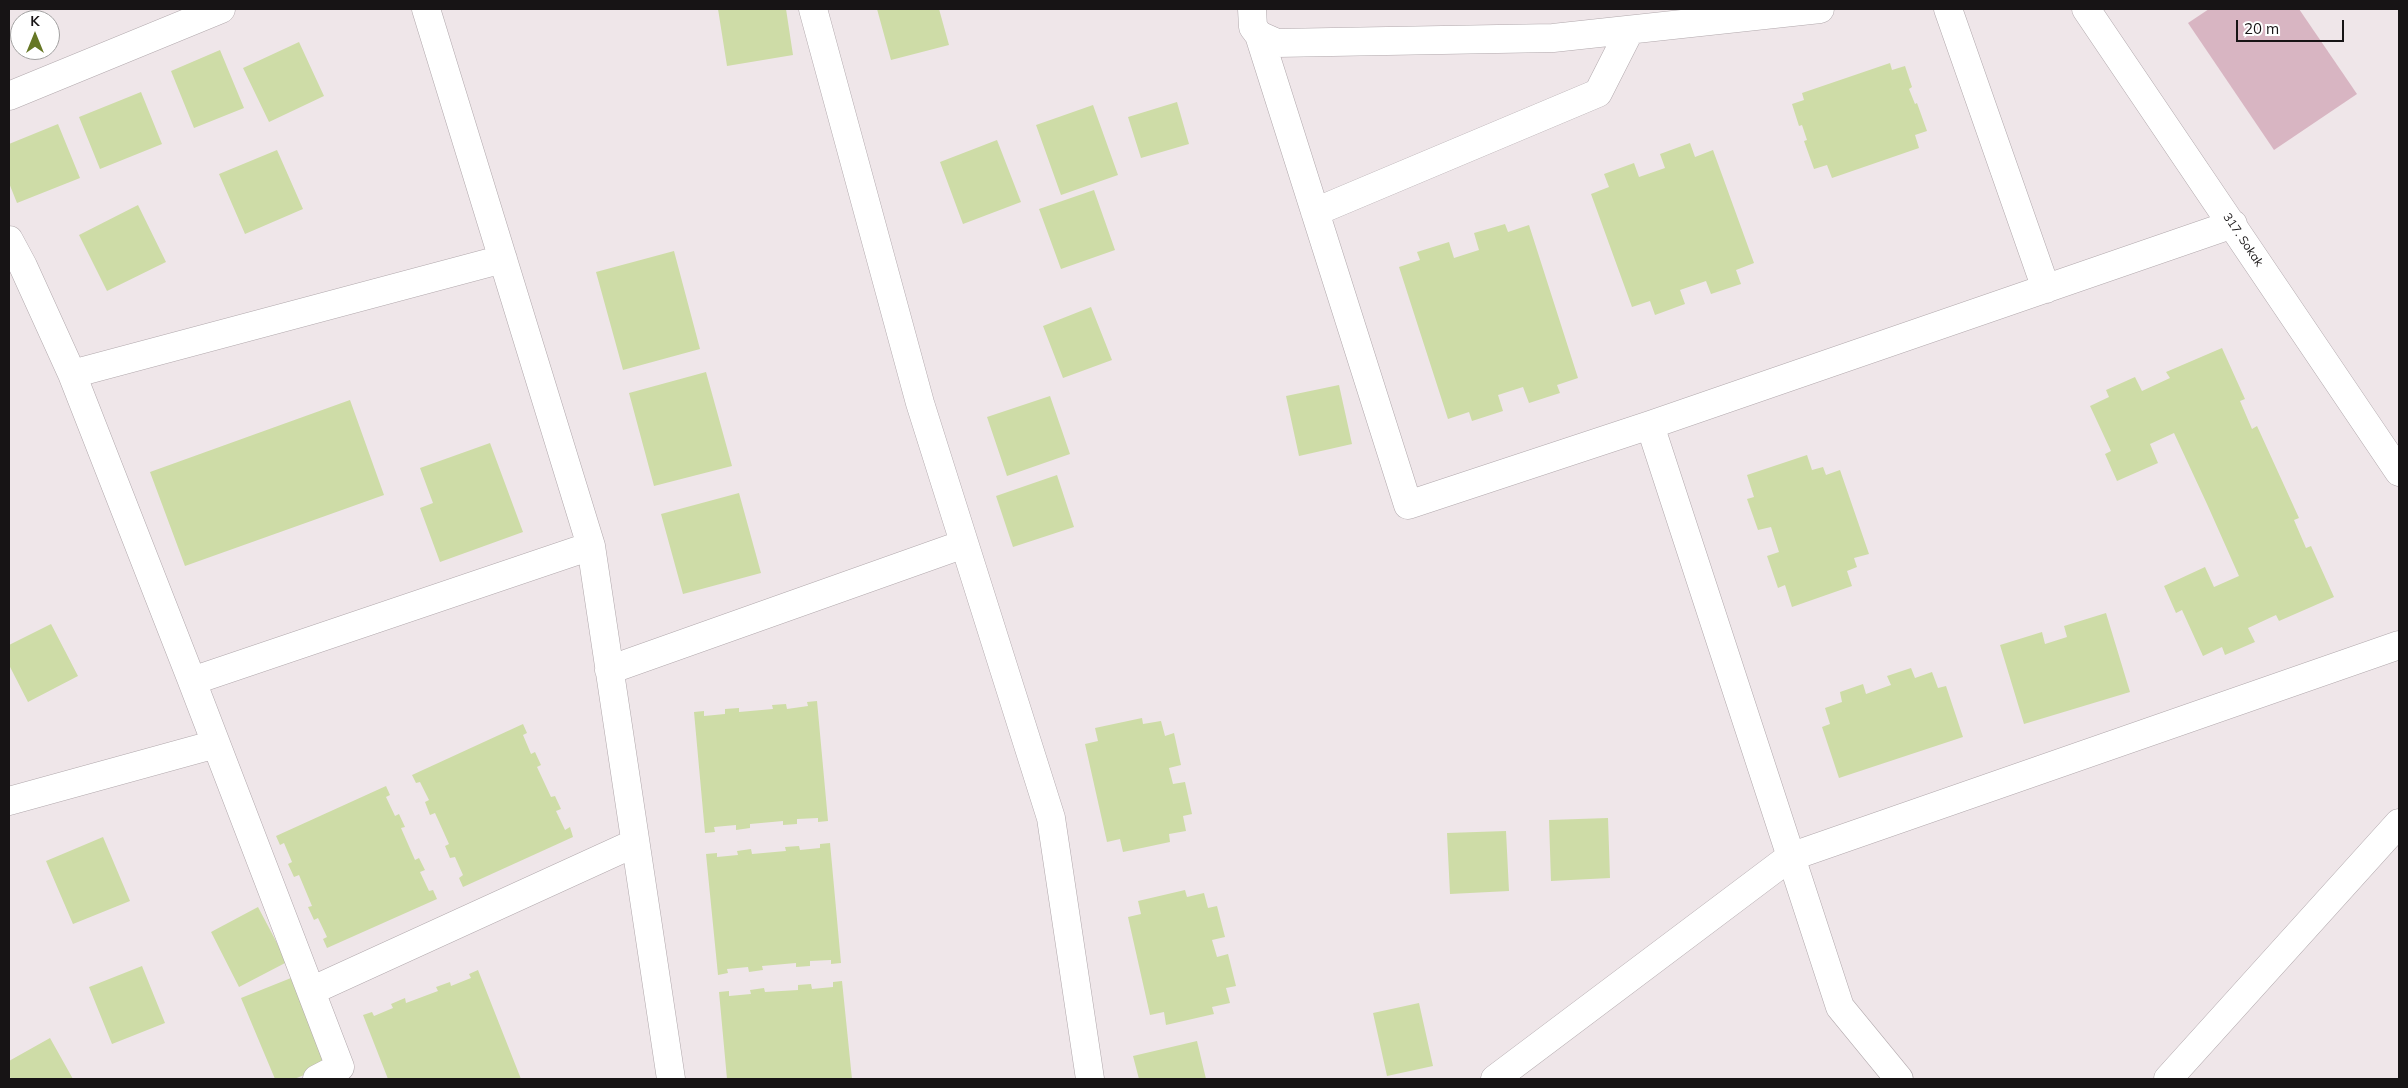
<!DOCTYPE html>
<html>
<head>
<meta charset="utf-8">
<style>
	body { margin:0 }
	#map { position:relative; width:2408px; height:1088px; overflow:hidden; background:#efe6e9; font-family:Mulish,sans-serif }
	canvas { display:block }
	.frame { position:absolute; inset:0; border:10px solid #171415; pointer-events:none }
	.north { position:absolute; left:10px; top:10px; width:50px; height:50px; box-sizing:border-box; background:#fff; border:1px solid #a2a1a1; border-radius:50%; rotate:0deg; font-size:14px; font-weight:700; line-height:20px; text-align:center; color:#171415 }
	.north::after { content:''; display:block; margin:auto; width:18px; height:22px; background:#667725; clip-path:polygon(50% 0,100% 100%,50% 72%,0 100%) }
	.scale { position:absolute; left:2236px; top:20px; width:108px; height:22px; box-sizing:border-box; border:2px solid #171415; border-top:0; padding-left:6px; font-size:15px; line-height:18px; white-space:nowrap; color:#171415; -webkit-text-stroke:4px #fff; paint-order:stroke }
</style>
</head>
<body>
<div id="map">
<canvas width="2408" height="1088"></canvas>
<div class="frame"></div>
<div class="north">K</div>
<div class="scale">20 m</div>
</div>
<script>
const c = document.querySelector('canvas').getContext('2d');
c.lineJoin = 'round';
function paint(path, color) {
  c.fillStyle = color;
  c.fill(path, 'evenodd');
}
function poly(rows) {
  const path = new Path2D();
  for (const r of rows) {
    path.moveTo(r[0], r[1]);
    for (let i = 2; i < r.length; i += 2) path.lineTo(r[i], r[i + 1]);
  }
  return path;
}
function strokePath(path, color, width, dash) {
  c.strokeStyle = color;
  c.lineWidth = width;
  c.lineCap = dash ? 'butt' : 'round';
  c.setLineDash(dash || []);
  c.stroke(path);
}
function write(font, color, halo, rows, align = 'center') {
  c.font = font + ' Mulish,sans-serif';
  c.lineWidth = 5;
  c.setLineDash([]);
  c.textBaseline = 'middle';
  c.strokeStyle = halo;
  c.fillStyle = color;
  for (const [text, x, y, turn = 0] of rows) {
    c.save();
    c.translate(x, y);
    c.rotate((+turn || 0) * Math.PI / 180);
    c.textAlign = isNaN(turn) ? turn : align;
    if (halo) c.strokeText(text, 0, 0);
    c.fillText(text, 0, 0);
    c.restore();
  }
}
const green = poly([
	[2209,9,2299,9,2357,94,2274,150,2188,23]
]);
const building = poly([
	[718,9,786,9,793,55,727,66],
	[877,9,939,9,949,45,891,60],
	[299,42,324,96,269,122,243,68],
	[220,50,244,108,194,128,171,71],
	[1890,63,1892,70,1905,66,1912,87,1909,89,1915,104,1917,103,1927,131,1915,135,1919,148,1832,178,1827,165,1814,169,1804,141,1807,140,1802,125,1799,126,1792,104,1804,100,1802,93],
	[141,92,162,144,100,169,79,117],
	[1177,102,1189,144,1141,158,1128,117],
	[1093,105,1118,175,1061,195,1036,125],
	[58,124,80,178,17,203,9,183,9,144],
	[997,140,1021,202,963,224,940,162],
	[1690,143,1695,157,1713,150,1754,263,1736,270,1741,284,1711,294,1706,281,1680,290,1685,304,1655,315,1650,301,1632,307,1591,194,1609,187,1604,174,1634,163,1639,177,1665,168,1660,154],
	[277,150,303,209,245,234,219,174],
	[1094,190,1115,250,1061,269,1039,209],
	[138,205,166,262,107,291,79,235],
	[1505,224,1508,232,1529,225,1578,378,1557,385,1560,393,1529,403,1523,387,1498,395,1503,411,1472,421,1469,412,1448,419,1399,267,1420,260,1417,252,1449,242,1454,258,1479,250,1474,233],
	[674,251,700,349,623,370,596,272],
	[1091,307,1112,360,1063,378,1043,326],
	[2222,348,2245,399,2240,401,2252,429,2257,426,2299,518,2294,520,2306,548,2311,546,2334,597,2279,621,2276,615,2248,628,2255,642,2225,655,2222,647,2203,656,2182,610,2176,613,2164,586,2205,567,2214,587,2239,576,2207,504,2174,433,2150,444,2158,463,2117,481,2105,454,2111,451,2090,406,2109,397,2106,390,2135,377,2142,391,2170,378,2166,372],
	[706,372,732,466,654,486,629,393],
	[1339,385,1352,444,1299,456,1286,396],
	[1050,396,1070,454,1007,476,987,417],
	[350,400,384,495,185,566,150,472],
	[490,443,523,532,440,562,420,508,433,503,420,468],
	[1807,455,1812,470,1823,467,1826,475,1840,470,1869,554,1854,558,1857,567,1847,571,1852,586,1792,607,1785,585,1778,588,1767,556,1779,552,1771,527,1758,530,1747,499,1754,497,1747,475],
	[1057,475,1074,527,1013,547,996,496],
	[739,493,761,573,683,594,661,514],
	[2106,613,2130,692,2024,724,2000,645,2042,632,2045,644,2067,637,2064,626],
	[51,624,78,676,28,702,9,665,9,645],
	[1911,668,1915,678,1932,672,1938,688,1946,686,1963,737,1839,778,1822,727,1830,724,1825,708,1842,702,1840,692,1863,684,1866,694,1891,685,1887,676],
	[817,701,828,821,818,822,818,818,797,819,797,824,783,825,783,821,750,824,750,828,736,830,736,825,714,827,715,832,705,833,694,712,704,711,704,716,725,714,725,709,739,708,739,712,773,709,772,705,786,704,787,709,808,706,807,702],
	[1142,718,1143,724,1161,721,1165,736,1174,733,1181,765,1169,768,1173,784,1185,782,1192,814,1183,816,1186,831,1169,834,1170,842,1123,852,1120,839,1107,842,1085,744,1098,741,1095,728],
	[523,724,527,733,523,735,531,754,535,752,541,765,537,767,551,797,555,796,561,809,556,811,565,830,570,827,573,837,463,887,459,878,463,875,455,857,450,858,445,846,449,844,435,813,430,815,425,802,429,800,420,782,416,783,412,775],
	[386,786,390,795,386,797,395,816,399,814,405,827,401,828,415,860,419,858,425,870,420,872,429,891,433,890,437,899,327,948,323,939,327,937,318,918,314,920,308,907,312,906,299,875,294,877,288,864,292,862,284,843,280,845,276,836],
	[1608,818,1610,878,1551,881,1549,820],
	[1506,831,1509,891,1450,894,1447,833],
	[103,837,130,901,73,924,46,861],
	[830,843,841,963,831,964,831,960,810,961,810,966,796,967,796,963,762,966,763,970,749,972,748,967,727,969,728,973,718,975,706,854,717,853,717,857,738,855,737,851,751,849,752,854,786,851,785,847,799,846,800,850,820,848,820,844],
	[1185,890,1187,897,1204,893,1208,908,1217,906,1225,937,1212,940,1217,957,1228,954,1236,986,1226,988,1230,1003,1212,1007,1214,1014,1166,1025,1164,1012,1150,1015,1128,917,1141,914,1138,901],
	[258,907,287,962,239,987,211,932],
	[142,966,165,1023,112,1044,89,987],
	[478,970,521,1079,388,1079,363,1015,372,1012,374,1016,393,1008,391,1004,405,998,406,1003,438,991,436,987,450,982,451,986,471,978,469,974],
	[291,978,328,1066,294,1079,275,1079,241,998],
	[842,981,852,1079,727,1079,719,992,729,991,729,996,751,994,750,990,764,988,765,992,798,990,798,985,811,984,812,989,833,987,833,982],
	[1419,1003,1433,1066,1387,1076,1373,1013],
	[50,1038,73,1079,11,1079,9,1075,9,1061],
	[1197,1041,1206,1079,1139,1079,1133,1056]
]);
const minor = poly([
	[426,9,591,546,671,1079],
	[813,9,920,403,1051,818,1090,1079],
	[1252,9,1253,27,1259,35,1277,43,1553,38,1820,9],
	[1948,9,2046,289],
	[2086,9,2399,472],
	[1259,35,1408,505,1650,425,2233,224],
	[9,96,221,9],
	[1315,212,1598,93,1630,30],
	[9,240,23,266,72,374,192,681],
	[72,374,503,259],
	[1650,425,1840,1007,1899,1079],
	[609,670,964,544],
	[9,801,216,744],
	[311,991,635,843],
	[317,1079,340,1067,192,681,591,546],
	[1495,1079,1790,857,2399,645],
	[2168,1079,2399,823]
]);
const streetNames = [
	["317. Sokak",2243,240,56]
];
paint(green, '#d8b5c2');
paint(building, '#cedca7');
strokePath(minor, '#b1a8ac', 29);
strokePath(minor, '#fff', 28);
write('12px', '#171415', '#fff', streetNames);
</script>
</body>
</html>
